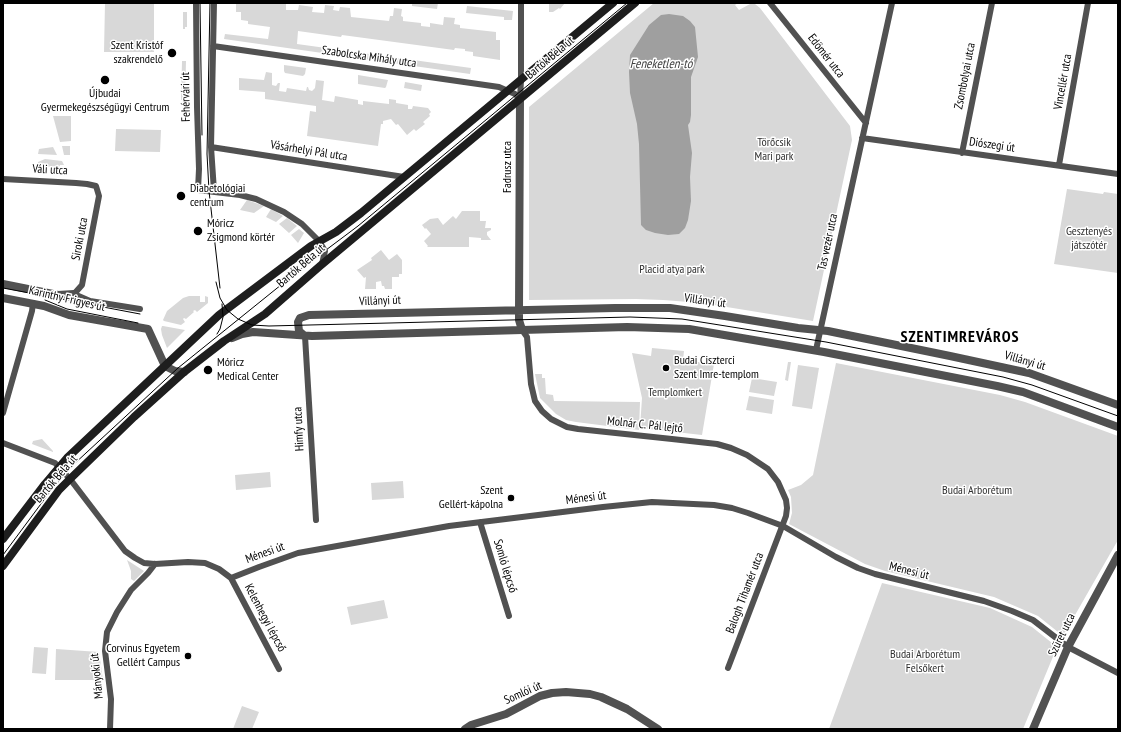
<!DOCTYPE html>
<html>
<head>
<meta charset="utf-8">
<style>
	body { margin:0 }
	#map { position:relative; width:1121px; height:732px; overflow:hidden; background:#fff; font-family:"PT Sans Narrow",sans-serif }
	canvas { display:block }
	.frame { position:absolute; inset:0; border:4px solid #000; pointer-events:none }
</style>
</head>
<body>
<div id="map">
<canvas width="1121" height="732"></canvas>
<div class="frame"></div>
</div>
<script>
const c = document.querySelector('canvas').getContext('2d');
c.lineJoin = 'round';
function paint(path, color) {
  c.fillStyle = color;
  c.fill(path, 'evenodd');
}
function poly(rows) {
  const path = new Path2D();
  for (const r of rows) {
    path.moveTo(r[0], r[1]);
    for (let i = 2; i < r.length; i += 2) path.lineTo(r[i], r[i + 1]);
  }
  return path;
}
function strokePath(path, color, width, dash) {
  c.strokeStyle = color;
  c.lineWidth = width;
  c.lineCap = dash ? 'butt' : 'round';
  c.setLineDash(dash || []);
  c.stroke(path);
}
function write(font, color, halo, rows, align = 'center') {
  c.font = font + ' "PT Sans Narrow",sans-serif';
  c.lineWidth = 3;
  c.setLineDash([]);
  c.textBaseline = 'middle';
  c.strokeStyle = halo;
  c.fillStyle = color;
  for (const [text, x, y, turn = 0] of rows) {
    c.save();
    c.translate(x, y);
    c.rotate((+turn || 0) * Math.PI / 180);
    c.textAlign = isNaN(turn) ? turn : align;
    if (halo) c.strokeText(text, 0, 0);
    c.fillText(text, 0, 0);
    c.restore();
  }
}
const green = poly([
	[105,3,154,3,154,52,104,52],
	[236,3,286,3,286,10,298,10,299,5,313,7,312,12,324,13,325,5,334,6,333,10,339,11,340,7,350,8,351,17,389,21,390,16,393,16,394,8,402,9,401,16,403,17,403,21,421,23,421,26,430,27,430,23,443,25,444,17,455,18,454,24,460,25,460,28,496,32,496,40,500,40,500,60,473,56,473,52,465,51,465,49,455,48,454,50,342,35,341,37,298,31,297,44,471,68,470,74,224,39,225,34,268,39,270,27,248,24,248,21,241,20,241,12,236,12],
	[412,3,438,3,437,9,412,6],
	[548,3,565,3,560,9,559,8,553,12,549,12,549,4],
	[654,3,738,3,735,5,739,10,750,4,755,4,760,8,850,126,852,140,813,321,702,303,663,300,636,299,529,300,529,107],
	[467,6,513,11,512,20,504,20,504,17,466,13],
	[183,12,187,12,187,27,185,27,185,29,183,29],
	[182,61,186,61,185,99,181,100],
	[284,65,306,68,305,74,303,76,285,73,284,71],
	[266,72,272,73,272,85,276,86,278,83,280,83,279,91,286,92,287,88,306,91,307,87,308,87,309,90,312,91,315,88,316,80,324,81,322,100,334,102,335,96,358,100,358,104,363,105,363,101,389,104,389,99,396,100,396,103,408,105,408,109,412,109,413,106,428,108,431,112,429,114,430,116,423,122,425,124,416,131,414,129,407,135,398,124,396,125,391,119,383,121,383,124,381,124,378,146,307,136,310,111,316,112,316,106,265,99,265,92,239,90,239,78,264,80],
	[358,75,388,80,386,87,385,88,358,84],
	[405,82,422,85,421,91,404,88],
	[53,116,71,116,71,141,60,142],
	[116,129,161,130,160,152,115,151],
	[62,146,70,146,70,155,64,155],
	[53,147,57,155,38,154,39,149],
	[45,159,62,161,64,165,60,165,59,167,38,166,38,162],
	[1067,189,1103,194,1104,192,1118,194,1118,273,1054,264],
	[247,200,264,206,254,213,240,210],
	[271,209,283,216,276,222,266,217],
	[462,211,480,211,480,221,486,221,485,228,491,228,491,230,487,232,487,235,491,240,481,240,481,238,469,237,469,247,427,247,428,246,424,241,431,234,426,228,425,229,422,225,430,219,438,218,443,225,453,216,456,219],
	[287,218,297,226,289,233,279,224],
	[299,229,304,233,298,243,291,235],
	[381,250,389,260,397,254,402,260,402,274,399,274,399,277,392,277,392,289,385,289,384,286,382,286,381,281,376,282,376,289,365,289,366,277,364,278,357,270,372,260,371,258],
	[189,296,200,296,200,302,205,302,205,296,208,297,208,303,197,312,195,310,193,311,194,312,186,319,184,318,183,319,185,322,181,325,164,321,163,320,167,311,183,298],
	[162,326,163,326,185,330,167,348,162,335,161,329],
	[652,348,684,351,683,360,714,364,702,435,640,428,642,398,632,353,651,356],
	[788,362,791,362,788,381,785,380],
	[836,363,1000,395,1025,402,1118,436,1118,540,1063,636,1038,616,994,597,885,571,865,564,789,524,792,513,791,497,788,490,801,485,813,475],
	[798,365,819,368,812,409,792,406],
	[535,374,542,374,542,378,545,378,546,394,553,395,554,401,640,402,639,430,576,422,566,420,556,414,540,398],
	[752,378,777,382,774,396,749,392],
	[749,396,774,400,772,414,746,410],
	[42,439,53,451,53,452,32,444,33,441],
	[270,472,271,487,236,490,235,475],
	[403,481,404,498,372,500,371,483],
	[127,560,144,571,134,581,131,579,131,571],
	[882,583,990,608,1032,627,1057,647,1023,729,829,729],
	[384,600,388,618,351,625,347,607],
	[34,647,48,648,46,674,32,673],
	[56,649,99,652,103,680,55,680],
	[242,706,259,712,252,729,233,729]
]);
const water = poly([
	[669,14,683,16,690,21,695,27,698,57,691,77,691,115,690,122,688,125,692,153,690,177,691,201,688,220,685,228,679,234,668,235,655,233,646,230,641,225,639,144,637,124,630,93,629,72,630,55,649,25,661,15]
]);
const minor = poly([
	[196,3,197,107,199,169,198,190,240,195,256,199,284,212,302,224,319,241,325,251,322,264],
	[770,3,866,123],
	[213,46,499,87,515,94,520,99],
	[520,99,521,80,521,3],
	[862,138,1118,174],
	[211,147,404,177],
	[962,153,992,3],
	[1059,165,1088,3],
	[3,179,76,183,87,184,96,186,99,196,82,285,74,294,90,301,140,309],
	[214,191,211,147,214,3],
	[522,330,527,337,531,384,535,401,542,411,551,419,567,427,578,429,672,439,717,444,731,448,747,455,768,469,778,482,786,500,787,508,786,516,728,668],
	[305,336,316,520],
	[816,350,892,3],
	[3,413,32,311,33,303],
	[3,443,55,463,70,479,125,551,135,558,144,563,155,564,188,562,205,563,219,569,231,578,279,669],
	[480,522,509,616],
	[231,578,259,567,298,553,449,526,603,507,652,502,714,505,732,508,748,513,783,526,836,557,858,568,875,574,984,601,1012,611,1033,620,1068,647,1118,673],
	[110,729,111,699,105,651,107,632,117,612,131,590,148,573,155,564]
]);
const tertiary = poly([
	[520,99,519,310,519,320,522,330],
	[3,284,58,295,74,294],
	[3,298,44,306,69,315,148,329,165,366,175,371,184,372],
	[305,336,299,331,298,322,300,318,309,315,615,308,670,308,725,316,798,328,828,331,950,356,1029,373,1118,405],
	[232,338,242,334,253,332,312,336,627,327,689,329,824,352,997,386,1023,392,1118,427],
	[465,729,471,725,506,714,540,696,552,693,566,692,590,694,601,697,627,709,658,729],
	[1033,729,1068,647,1118,555]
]);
const secondary = poly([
	[3,539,45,484,67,458,219,315,311,246,336,232,361,213,613,3],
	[3,566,59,490,70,479,134,417,184,372,224,341,265,314,320,266,635,3]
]);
const tram = poly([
	[200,3,202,135],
	[210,3,207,154,209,191,220,288],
	[216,282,220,298,227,310,238,319,252,325,269,326,630,317,682,319,826,342,1003,377,1032,385,1118,416],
	[3,288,140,314],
	[45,300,67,309,138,323],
	[217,334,220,329,223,317,222,304],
	[3,555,52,489,73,465,178,368,302,268,358,226,627,3]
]);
const markers = [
	[172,53,5,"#000"],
	[105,80,5,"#000"],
	[181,196,5,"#000"],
	[198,231,5,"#000"],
	[666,368,4,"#000"],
	[208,370,5,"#000"],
	[511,498,4,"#000"],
	[188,656,4,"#000"]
];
const poiNames = [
	["Szent Kristóf",163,46,"right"],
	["szakrendelő",163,60,"right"],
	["Újbudai",105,94,"center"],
	["Gyermekegészségügyi Centrum",105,108,"center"],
	["Diabetológiai",190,189],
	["centrum",190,203],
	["Móricz",207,224],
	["Zsigmond körtér",207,238],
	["Budai Ciszterci",674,361],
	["Szent Imre-templom",674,375],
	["Móricz",217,363],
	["Medical Center",217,377],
	["Szent",503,491,"right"],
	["Gellért-kápolna",503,505,"right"],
	["Corvinus Egyetem",180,649,"right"],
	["Gellért Campus",180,663,"right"]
];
const streetNames = [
	["Edömér utca",826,56,52],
	["Szabolcska Mihály utca",369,57,8],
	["Bartók Béla út",550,58,-40],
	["Zsombolyai utca",965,76,-79],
	["Vincellér utca",1063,82,-80],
	["Fehérvári út",186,97,-91],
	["Diószegi út",992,145,8],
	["Vásárhelyi Pál utca",309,151,9],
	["Fadrusz utca",508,167,-90],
	["Váli utca",50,170,3],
	["Siroki utca",80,239,-79],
	["Tas vezér utca",828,242,-78],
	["Bartók Béla út",301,266,-41],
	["Karinthy Frigyes út",67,299,13],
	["Villányi út",380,301,-2],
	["Villányi út",705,301,8],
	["Villányi út",1025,361,16],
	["Molnár C. Pál lejtő",645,425,6],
	["Himfy utca",299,429,-93],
	["Bartók Béla út",56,479,-49],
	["Ménesi út",586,498,-7],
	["Ménesi út",265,553,-20],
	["Somló lépcső",505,566,73],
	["Ménesi út",909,571,14],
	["Balogh Tihamér utca",745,593,-69],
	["Kelenhegyi lépcső",265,618,62],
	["Szüret utca",1062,635,-64],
	["Mányoki út",97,676,-96],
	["Somlói út",523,693,-24]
];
const parkNames = [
	["Törőcsik",774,143],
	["Mari park",774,157],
	["Gesztenyés",1089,232],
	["játszótér",1089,246],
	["Placid atya park",672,270],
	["Templomkert",675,393],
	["Budai Arborétum",977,491],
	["Budai Arborétum",925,655],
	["Felsőkert",925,669]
];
const waterNames = [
	["Feneketlen-tó",661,64]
];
const districtNames = [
	["SZENTIMREVÁROS",960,337]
];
paint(green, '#d8d8d8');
paint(water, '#9f9f9f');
strokePath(minor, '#515151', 6);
strokePath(tertiary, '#515151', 8);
strokePath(secondary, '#1e1e1e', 8);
strokePath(tram, '#000', 1);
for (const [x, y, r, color] of markers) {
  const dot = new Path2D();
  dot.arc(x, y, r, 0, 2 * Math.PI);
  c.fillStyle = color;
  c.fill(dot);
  strokePath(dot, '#fff', 1.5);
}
write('12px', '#000', '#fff', poiNames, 'left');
write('12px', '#000', '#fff', streetNames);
write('12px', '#2f2f2f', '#fff', parkNames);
write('italic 13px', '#404040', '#fff', waterNames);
c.letterSpacing = '1px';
write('bold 16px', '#000', '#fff', districtNames);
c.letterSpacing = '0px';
</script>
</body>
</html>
